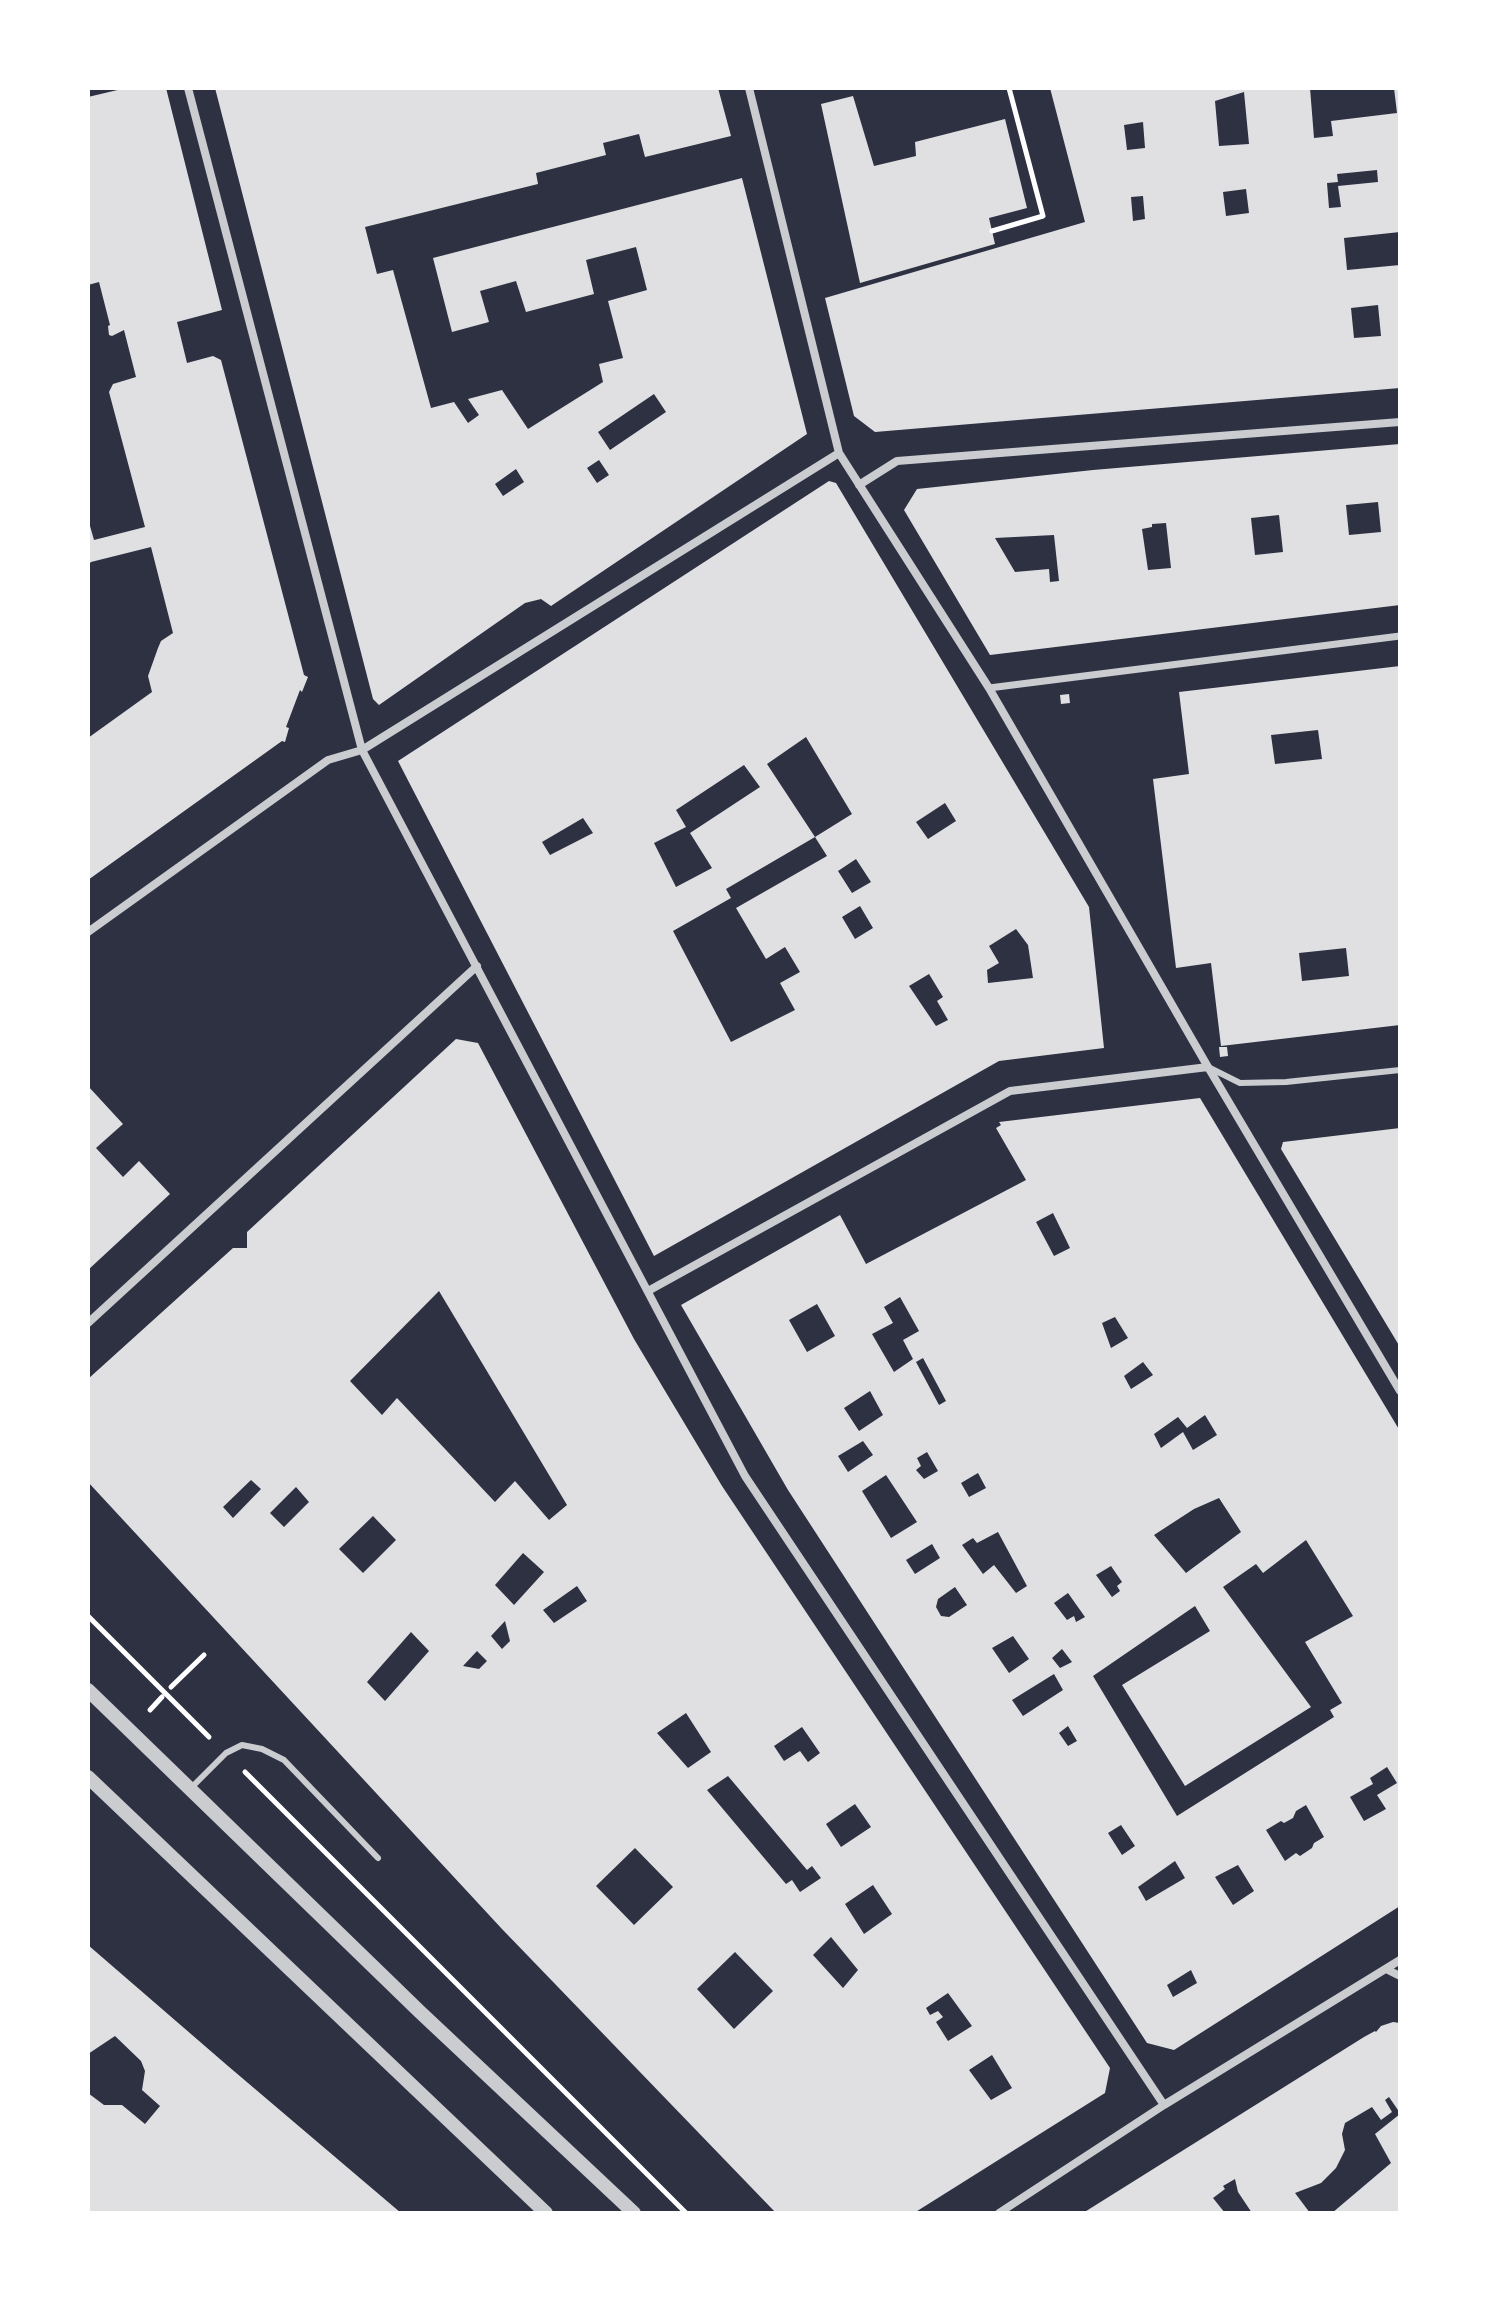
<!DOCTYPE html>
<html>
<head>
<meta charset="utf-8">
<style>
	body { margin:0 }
	#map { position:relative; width:1488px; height:2301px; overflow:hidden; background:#2d3142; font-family:Barlow,sans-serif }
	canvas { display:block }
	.frame { position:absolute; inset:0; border:90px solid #fff; pointer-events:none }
</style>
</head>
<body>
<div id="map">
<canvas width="1488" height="2301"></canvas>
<div class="frame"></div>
</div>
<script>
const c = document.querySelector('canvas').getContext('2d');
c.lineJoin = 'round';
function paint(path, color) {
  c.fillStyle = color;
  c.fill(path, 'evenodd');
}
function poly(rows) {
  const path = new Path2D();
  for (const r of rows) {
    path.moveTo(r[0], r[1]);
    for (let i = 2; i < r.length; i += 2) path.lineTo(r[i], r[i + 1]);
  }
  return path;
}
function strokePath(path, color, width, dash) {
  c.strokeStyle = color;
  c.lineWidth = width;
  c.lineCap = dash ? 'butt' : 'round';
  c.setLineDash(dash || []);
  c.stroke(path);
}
const building = poly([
	[126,88,166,88,222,310,177,322,187,363,213,356,221,360,304,675,308,677,302,692,300,690,286,727,289,728,285,742,282,741,88,880,88,738,152,692,148,676,158,648,161,641,173,633,151,547,91,562,88,565,88,519,94,540,145,527,109,392,113,384,136,377,124,330,112,336,109,335,108,326,110,325,99,282,88,285,88,97],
	[215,88,718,88,731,136,645,157,639,134,603,143,606,155,536,173,538,184,365,227,377,274,393,270,431,408,454,402,468,423,479,415,468,399,502,390,528,429,603,382,599,364,623,358,608,301,647,290,636,247,586,260,594,294,526,312,516,281,480,291,489,322,452,332,433,258,742,178,807,434,551,606,541,599,525,603,379,705,373,699],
	[654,394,666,412,610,450,598,432],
	[599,460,609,475,597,483,587,468],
	[516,469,524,482,503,496,495,484],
	[1050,88,1310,88,1314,138,1333,136,1331,121,1397,113,1394,88,1400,88,1400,232,1344,238,1347,270,1400,265,1400,388,875,432,854,416,825,298,1085,222],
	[1244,92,1249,144,1219,146,1215,101],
	[1143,122,1145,148,1127,150,1124,125],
	[1377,170,1378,182,1338,186,1341,207,1329,208,1327,183,1338,182,1337,174],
	[1246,189,1249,213,1226,216,1223,192],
	[1143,196,1145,219,1133,221,1131,197],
	[1378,305,1381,336,1354,338,1351,308],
	[853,96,874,166,916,156,915,142,1005,119,1027,208,989,218,995,244,860,283,821,104],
	[1400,444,1400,605,990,655,904,510,917,489,1093,470],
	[1378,502,1381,532,1349,535,1346,505],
	[1279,515,1283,552,1255,555,1251,518],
	[1166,523,1171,568,1148,570,1142,529,1152,527,1152,524],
	[1054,535,1059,581,1050,582,1049,569,1015,572,995,538],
	[829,481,836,483,1089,907,1104,1048,999,1061,654,1256,398,761],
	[806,737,852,814,815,837,767,764],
	[744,765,760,787,690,833,712,868,676,887,654,843,686,827,676,810],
	[945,803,956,821,928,839,916,822],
	[583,818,593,833,550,855,542,842],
	[815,837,827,856,736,908,766,959,785,947,800,972,780,983,795,1010,731,1042,673,931,731,898,726,889],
	[856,859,871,882,852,893,838,871],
	[860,906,873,928,855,939,842,917],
	[1016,929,1028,945,1033,978,988,983,987,970,999,963,989,946],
	[929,974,943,997,937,1001,948,1020,936,1026,909,986],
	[1400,666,1400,1025,1221,1046,1211,963,1176,968,1153,779,1189,774,1179,692],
	[1318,730,1322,759,1275,764,1271,735],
	[1346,948,1349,976,1302,981,1299,953],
	[1069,694,1070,703,1061,704,1060,695],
	[456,1039,478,1043,634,1339,722,1486,1110,2068,1105,2093,914,2213,776,2213,502,1929,88,1482,88,1379,233,1248,247,1248,247,1232],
	[439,1291,567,1505,549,1520,515,1481,495,1502,397,1398,382,1415,350,1381],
	[251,1480,261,1489,233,1518,223,1507],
	[296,1487,309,1502,284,1527,270,1513],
	[373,1516,396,1540,363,1573,339,1549],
	[523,1553,544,1572,514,1605,495,1585],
	[577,1586,587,1601,554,1623,543,1610],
	[505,1621,510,1641,502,1649,491,1636],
	[411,1632,429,1651,385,1701,367,1682],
	[477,1651,487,1661,479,1669,463,1666],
	[686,1713,711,1752,688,1768,657,1733],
	[802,1727,820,1753,808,1762,800,1751,784,1761,774,1746],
	[728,1776,807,1870,812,1866,821,1878,800,1892,792,1880,786,1884,707,1790],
	[855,1804,871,1827,841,1847,826,1824],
	[635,1848,673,1887,634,1925,596,1886],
	[873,1885,892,1914,864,1934,845,1904],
	[831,1937,858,1970,843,1988,813,1955],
	[735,1952,773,1991,734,2029,697,1989],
	[948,1993,972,2026,948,2041,936,2022,943,2017,938,2011,930,2015,926,2008],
	[992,2055,1012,2088,991,2100,969,2070],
	[1219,1047,1227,1047,1228,1056,1220,1057],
	[88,1086,123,1124,96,1148,123,1177,139,1161,170,1194,88,1270],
	[1200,1098,1400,1431,1400,1906,1174,2050,1147,2043,788,1490,681,1305,840,1215,866,1264,1026,1180,996,1128,1001,1125,999,1122],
	[1053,1213,1070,1248,1054,1256,1036,1222],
	[900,1297,919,1331,903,1340,913,1359,894,1372,872,1334,893,1323,884,1307],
	[817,1304,835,1336,807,1352,789,1320],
	[1115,1317,1128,1338,1111,1348,1102,1323],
	[923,1358,946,1401,939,1405,916,1362],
	[1143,1362,1153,1375,1131,1389,1124,1376],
	[870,1391,883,1415,859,1431,844,1408],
	[1205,1415,1217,1435,1193,1450,1183,1432,1161,1448,1154,1434,1178,1417,1187,1428],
	[863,1441,873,1455,848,1472,838,1456],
	[927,1452,938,1471,924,1479,916,1470,921,1466,917,1458],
	[978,1473,986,1488,969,1497,961,1483],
	[886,1475,917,1522,891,1538,862,1491],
	[1219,1498,1241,1532,1186,1573,1154,1535,1194,1509],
	[998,1532,1027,1586,1016,1593,994,1565,983,1574,962,1545,973,1538,977,1543],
	[1306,1540,1353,1616,1305,1642,1342,1703,1330,1710,1334,1717,1177,1816,1093,1676,1195,1606,1210,1631,1122,1685,1185,1786,1311,1707,1223,1587,1256,1564,1263,1573],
	[932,1544,940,1558,915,1574,906,1560],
	[1111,1566,1122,1582,1117,1586,1120,1591,1112,1597,1096,1575],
	[955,1587,967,1605,949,1617,941,1616,936,1607,938,1599],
	[1068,1593,1085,1617,1076,1622,1074,1616,1067,1620,1054,1603],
	[1013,1636,1029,1659,1009,1673,992,1648],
	[1062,1649,1072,1662,1060,1668,1052,1658],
	[1054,1674,1063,1690,1023,1716,1012,1700],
	[1068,1726,1077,1741,1068,1746,1059,1733],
	[1387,1767,1397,1783,1377,1795,1386,1809,1364,1821,1350,1797,1373,1784,1370,1778],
	[1306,1805,1324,1837,1314,1843,1312,1848,1300,1856,1296,1853,1285,1861,1266,1830,1281,1821,1284,1823,1293,1818,1296,1811],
	[1121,1825,1135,1846,1122,1855,1108,1833],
	[1175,1861,1185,1878,1146,1901,1138,1887],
	[1238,1865,1254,1891,1233,1905,1215,1877],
	[1191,1970,1197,1983,1173,1997,1167,1985],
	[1400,1128,1400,1347,1281,1149,1283,1142],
	[88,1945,228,2066,401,2213,88,2213,88,2093,104,2105,122,2105,145,2124,160,2106,142,2090,145,2071,141,2061,115,2036,88,2054],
	[1393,2022,1400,2023,1400,2113,1389,2097,1385,2100,1392,2112,1381,2120,1372,2107,1345,2123,1342,2134,1345,2150,1336,2168,1321,2183,1295,2193,1310,2213,1252,2213,1238,2192,1235,2179,1223,2186,1225,2189,1213,2198,1225,2213,1083,2213,1364,2037,1375,2031,1376,2032,1381,2026],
	[1400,2114,1400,2213,1332,2213,1391,2163,1375,2134]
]);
const path = poly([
	[992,231,1043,216,1009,88],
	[88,1616,209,1737],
	[171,1687,204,1655],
	[150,1710,162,1697],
	[245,1772,686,2213]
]);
const service = poly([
	[1208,1067,1240,1083,1286,1082,1400,1070],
	[190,1789,226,1753,242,1745,262,1749,284,1760,378,1858]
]);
const pedestrian = poly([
	[989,688,1400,636]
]);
const minor = poly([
	[188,88,362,750,745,1476,1164,2105],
	[749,88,839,453,989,688,1208,1067,1400,1391],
	[859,485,897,461,1400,422],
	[88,932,328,760,362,750,839,453],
	[648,1291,1010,1091,1208,1067],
	[88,1323,477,966],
	[1386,1969,1400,1976],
	[999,2213,1164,2105,1400,1960]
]);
const tertiary = poly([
	[88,1690,420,2012,634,2213],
	[88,1777,546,2213]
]);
paint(building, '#e0e0e3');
strokePath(path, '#fff', 5);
strokePath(service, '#caccd0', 6);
strokePath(pedestrian, '#caccd0', 7);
strokePath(minor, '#caccd0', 8);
strokePath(tertiary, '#caccd0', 14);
</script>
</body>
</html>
